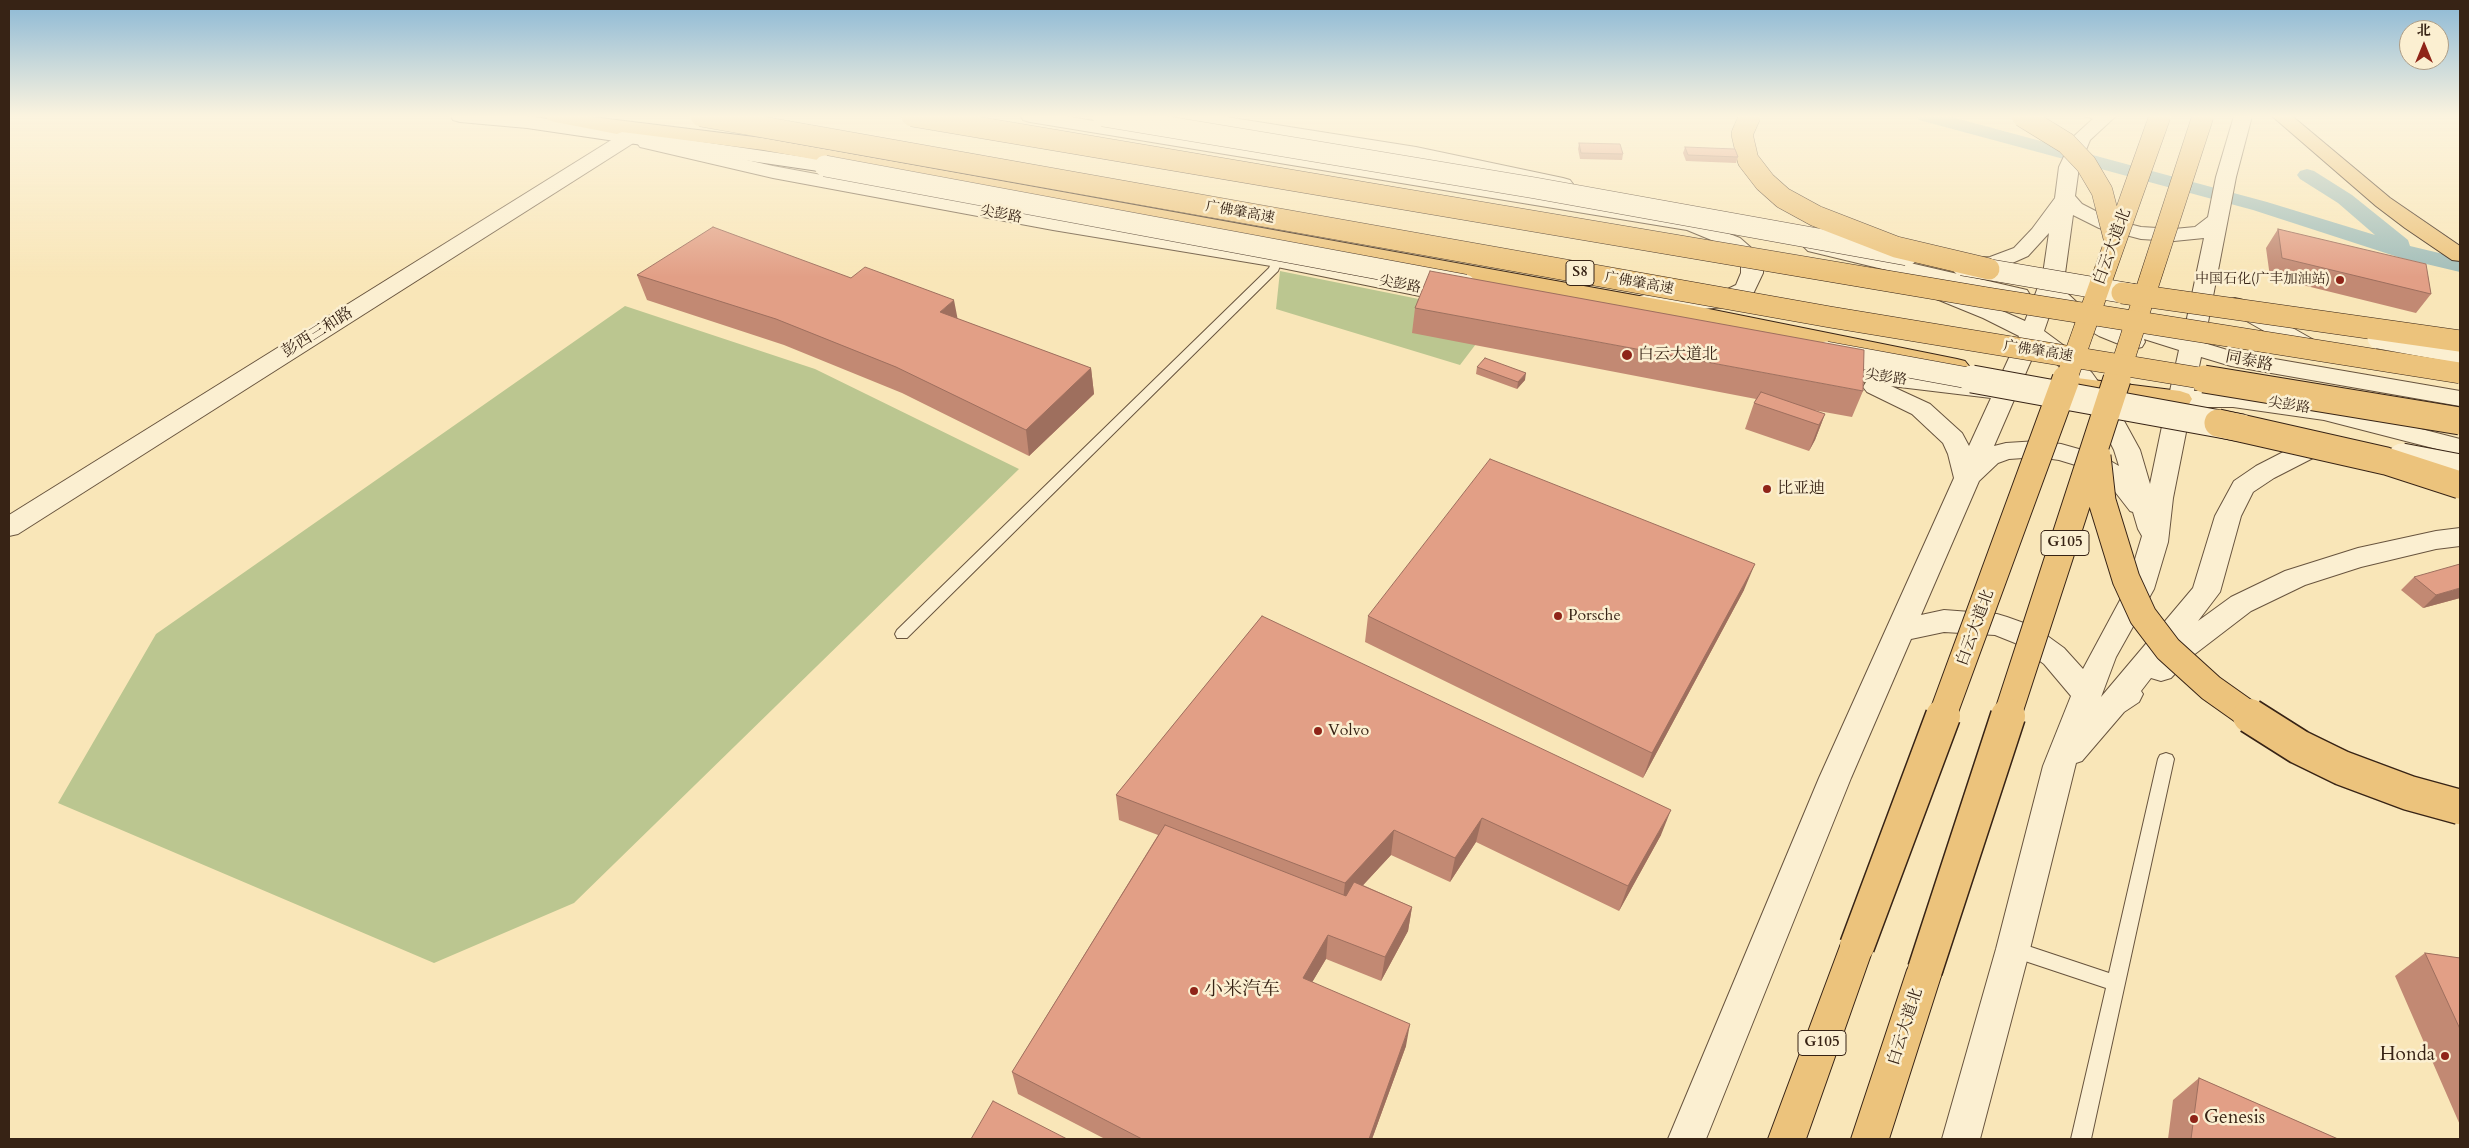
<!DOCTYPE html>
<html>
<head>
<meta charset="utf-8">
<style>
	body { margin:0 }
	#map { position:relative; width:2469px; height:1148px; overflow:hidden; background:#f9e6b8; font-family:Cardo,"Noto Serif SC",serif }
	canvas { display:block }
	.frame { position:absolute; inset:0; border:10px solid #372315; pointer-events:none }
	.north { position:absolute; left:2399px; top:20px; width:50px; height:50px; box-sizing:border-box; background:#fbefd1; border:1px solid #ad9d86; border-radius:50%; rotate:0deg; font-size:14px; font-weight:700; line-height:20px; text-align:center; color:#372315 }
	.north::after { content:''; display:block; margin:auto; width:18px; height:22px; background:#8f2418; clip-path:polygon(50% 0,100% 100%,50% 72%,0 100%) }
</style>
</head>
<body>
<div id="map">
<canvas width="2469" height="1148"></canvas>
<div class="frame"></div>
<div class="north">北</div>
</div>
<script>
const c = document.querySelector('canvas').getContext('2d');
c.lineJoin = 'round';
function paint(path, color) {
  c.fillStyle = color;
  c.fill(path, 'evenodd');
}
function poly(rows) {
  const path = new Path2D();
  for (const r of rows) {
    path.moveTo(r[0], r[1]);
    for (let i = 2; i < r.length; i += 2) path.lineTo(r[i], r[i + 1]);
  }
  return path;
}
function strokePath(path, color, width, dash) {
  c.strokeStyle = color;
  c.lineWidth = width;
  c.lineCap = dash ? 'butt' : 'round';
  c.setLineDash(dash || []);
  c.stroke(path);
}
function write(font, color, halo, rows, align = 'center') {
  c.font = font + ' Cardo,"Noto Serif SC",serif';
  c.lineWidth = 5;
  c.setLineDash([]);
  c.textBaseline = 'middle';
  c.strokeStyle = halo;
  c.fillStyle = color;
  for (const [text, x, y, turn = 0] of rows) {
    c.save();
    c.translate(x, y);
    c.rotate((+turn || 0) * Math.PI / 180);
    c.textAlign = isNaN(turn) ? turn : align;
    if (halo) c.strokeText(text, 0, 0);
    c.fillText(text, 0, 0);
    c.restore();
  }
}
const green = poly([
	[1280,271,1498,315,1460,365,1276,309],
	[625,306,815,369,1019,469,574,903,434,963,58,803,156,634]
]);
const canal = poly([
	[1916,116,1948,116,2267,202,2375,235,2338,203,2300,179,2297,175,2300,171,2307,169,2314,171,2352,195,2408,240,2410,246,2460,258,2460,272,2401,258,2253,210,1919,120,1916,116]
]);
const service = poly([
	[2084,116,2103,116,2109,119,2104,122,2084,116],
	[1277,258,1282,261,1278,271,907,638,897,638,895,634,897,630,1269,268,1273,259,1277,258],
	[2166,753,2172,755,2174,759,2091,1139,2071,1139,2106,988,2007,955,2004,949,2007,943,2013,941,2109,973,2158,759,2160,755,2166,753]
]);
const minor = poly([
	[628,132,635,134,637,138,635,142,18,534,9,536,9,515,621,134,628,132]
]);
const tertiary = poly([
	[1021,116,1064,116,1691,219,1740,238,1756,252,1763,264,1763,273,1753,294,1725,307,1680,311,1644,309,1636,307,1633,302,1636,297,1644,295,1680,297,1713,296,1736,285,1741,273,1741,264,1736,256,1726,246,1687,230,1030,122,1023,120,1021,116],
	[1177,116,1220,116,1416,147,1563,178,1570,180,1573,184,1570,188,1563,190,1416,159,1186,122,1179,120,1177,116],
	[2096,116,2116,116,2090,140,2079,167,2075,196,2082,204,2113,220,2141,227,2174,229,2195,227,2208,217,2216,177,2234,116,2252,116,2236,177,2204,343,2234,352,2460,391,2460,406,2231,366,2201,357,2194,391,2233,391,2324,404,2460,439,2460,455,2324,420,2233,407,2191,407,2173,498,2168,542,2154,589,2116,657,2101,697,2193,588,2215,516,2234,481,2256,466,2297,445,2334,437,2343,439,2346,445,2343,451,2313,458,2274,478,2253,492,2241,516,2220,592,2198,621,2231,597,2285,571,2358,548,2436,531,2460,528,2460,546,2436,549,2361,567,2305,585,2251,611,2191,657,2171,678,2161,681,2151,678,2141,691,2143,694,2139,702,2124,712,2082,761,2076,763,2030,949,1980,1139,1942,1139,1996,949,2043,766,2071,696,2044,664,2015,643,1995,635,1944,632,1911,639,1851,778,1706,1139,1668,1139,1819,778,1954,478,1948,454,1943,443,1912,414,1867,392,1863,387,1866,382,1827,377,1819,375,1815,370,1819,365,1827,363,1997,384,2019,336,1983,318,1934,298,1931,293,1934,288,1942,286,1950,288,2025,321,2043,274,2049,233,2028,256,2001,268,1962,270,1954,269,1951,264,1954,259,1990,257,2014,248,2032,229,2055,198,2059,167,2073,137,2096,116],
	[2073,215,2099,228,2141,239,2174,241,2204,238,2183,337,2118,317,2110,319,2108,322,2082,307,2068,294,2063,288,2073,215],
	[2053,305,2066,317,2099,336,2126,347,2134,349,2142,347,2145,342,2144,339,2179,350,2170,391,2147,394,2144,399,2147,404,2166,407,2150,484,2140,450,2117,408,2092,373,2067,348,2044,331,2053,305],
	[2037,347,2051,358,2076,383,2096,414,2114,450,2119,466,2100,455,2061,444,2038,441,2006,443,1994,446,2037,347],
	[1891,386,1991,398,1969,446,1962,433,1930,404,1891,386],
	[2038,457,2059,460,2082,467,2109,484,2130,511,2133,512,2138,529,2142,536,2126,589,2083,669,2064,648,2035,627,2007,617,1997,614,1944,610,1921,615,1979,481,1998,463,2009,459,2038,457],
	[647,137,773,166,1053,218,1277,255,1459,290,1467,292,1470,297,1467,302,1459,304,1277,267,1053,230,773,178,640,147,637,143,640,139,647,137],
	[1815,241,2027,290,2030,295,2027,300,2019,302,1808,251,1804,247,1808,243,1815,241],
	[2235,298,2243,300,2328,348,2332,353,2328,358,2320,360,2312,358,2227,310,2224,305,2227,300,2235,298]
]);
const secondary = poly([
	[451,116,527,116,825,160,832,162,835,166,832,170,825,172,527,128,460,122,453,120,451,116]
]);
const trunk = poly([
	[1857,930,1869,935,1874,946,1806,1139,1768,1139,1840,946,1845,935,1857,930],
	[1925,954,1937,958,1943,970,1889,1139,1851,1139,1907,970,1913,958,1925,954]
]);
const motorway = poly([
	[546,116,584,116,763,138,1689,305,1957,359,1965,361,1969,366,1965,371,1957,373,1689,319,763,150,622,132,617,134,555,122,548,120,546,116],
	[2272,116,2292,116,2390,198,2460,246,2460,261,2452,260,2405,228,2376,206,2272,116],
	[2061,376,2180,391,2189,394,2192,399,2189,404,2180,407,2053,388,2049,383,2053,378,2061,376]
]);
const secondaryBridgeFar1 = poly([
	[1103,116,1535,188,1907,255],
	[825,166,1465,285],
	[1962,265,2149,297],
	[2378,338,2460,353],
	[1826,352,1979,380]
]);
const secondaryBridge = poly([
	[1972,379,2242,428],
	[2402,457,2460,468]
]);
const trunkBridgeFar2 = poly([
	[1750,116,1742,134,1748,160,1765,182,1783,198,1816,216,1896,247,1989,269],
	[2022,116,2066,143,2086,164,2102,191,2115,242],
	[2066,380,2160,116],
	[2117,380,2203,116]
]);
const trunkBridgeFar1 = poly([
	[2218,423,2386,461,2460,485],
	[2097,456,2102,501,2126,579,2143,616,2168,649,2211,688,2252,717],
	[1942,717,2066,379],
	[2007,717,2117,379]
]);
const trunkBridge = poly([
	[2250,716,2299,747,2342,768,2409,793,2460,807],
	[1857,946,1943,716],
	[1925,970,2008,716]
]);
const motorwayBridgeFar1 = poly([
	[701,116,1830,317,2212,380],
	[912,116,1988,298,2460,373],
	[2122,293,2460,341]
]);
const motorwayBridge = poly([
	[2204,379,2460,421]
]);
const wall = poly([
	[1579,143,1623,154,1622,160,1580,159,1578,149],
	[1685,147,1738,157,1736,163,1686,161,1683,153],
	[2278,229,2431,294,2416,313,2270,277,2266,248],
	[637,275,958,319,1091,368,1094,394,1029,456,902,393,784,345,647,300],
	[1415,308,1863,391,1852,417,1813,410,1825,414,1815,440,1809,451,1745,429,1754,403,1756,399,1412,333],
	[1477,367,1525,380,1517,389,1476,374],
	[2414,577,2460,598,2423,608,2401,590],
	[1744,590,1643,778,1365,642,1368,616],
	[1262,616,1661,835,1619,911,1476,842,1450,882,1391,855,1363,885,1412,907,1408,931,1381,981,1326,959,1312,982,1406,1046,1372,1139,1105,1139,1018,1094,1012,1072,1158,835,1119,820,1116,795],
	[2425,953,2460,958,2460,1125,2395,976],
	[2199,1078,2338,1139,2168,1139,2173,1100]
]);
const shadedWall = poly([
	[954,300,959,326,940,312],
	[1091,368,1094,394,1029,456,1026,430],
	[1526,373,1525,380,1517,389,1518,382],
	[1825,414,1815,440,1809,451,1819,425],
	[1755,564,1744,590,1643,778,1652,753],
	[2460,588,2460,598,2423,608,2436,595],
	[1671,810,1661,835,1619,911,1628,886],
	[1482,818,1476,842,1450,882,1455,858],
	[1394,830,1391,855,1342,908,1345,883],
	[1412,907,1408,931,1381,981,1385,957],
	[1328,935,1326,959,1301,1001,1303,978],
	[1410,1024,1406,1046,1372,1139,1369,1139]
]);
const building = poly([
	[1579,143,1620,144,1623,154,1581,153,1579,143],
	[1685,147,1735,149,1738,157,1688,155,1685,147],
	[713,227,851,278,865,267,954,300,940,312,1091,368,1026,430,896,367,776,319,637,275,713,227],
	[2278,229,2426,264,2431,294,2282,258,2278,229],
	[1430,271,1864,350,1863,391,1415,308,1430,271],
	[1485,358,1526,373,1518,382,1477,367,1485,358],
	[1761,392,1825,414,1819,425,1754,403,1761,392],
	[1490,459,1755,564,1652,753,1368,616,1490,459],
	[2460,564,2460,588,2436,595,2414,577,2460,564],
	[1262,616,1671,810,1628,886,1482,818,1455,858,1394,830,1345,883,1116,795,1262,616],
	[1165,825,1346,896,1354,882,1412,907,1385,957,1328,935,1303,978,1410,1024,1369,1139,1142,1139,1012,1072,1165,825],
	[2425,953,2460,958,2460,1029,2425,953],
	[2199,1078,2338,1139,2191,1139,2199,1078],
	[993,1101,1067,1139,971,1139,993,1101]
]);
const markers = [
	[2340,280,5,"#8f2418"],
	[1627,355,6,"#8f2418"],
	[1767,489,5,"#8f2418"],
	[1558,616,5,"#8f2418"],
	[1318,731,5,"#8f2418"],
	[1194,991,5,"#8f2418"],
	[2445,1056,5,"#8f2418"],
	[2194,1119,5,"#8f2418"]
];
const farStreetnames = [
	["广佛肇高速",1240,213,10],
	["尖彭路",1001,215,11],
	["广佛肇高速",1639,284,10],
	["尖彭路",1400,285,11],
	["广佛肇高速",2038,352,9],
	["尖彭路",1886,378,8],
	["尖彭路",2289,406,9]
];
const farPoinames = [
	["中国石化(广丰加油站)",2330,280]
];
const shields = [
	[1580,273,28],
	[2065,543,48],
	[1822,1043,48]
];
const shieldNames = [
	["S8",1580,273],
	["G105",2065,543],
	["G105",1822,1043]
];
const streetNames = [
	["白云大道北",2113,247,-70],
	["彭西三和路",318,333,-32],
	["同泰路",2249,362,11],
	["白云大道北",1976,628,-70],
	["白云大道北",1906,1027,-72]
];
const poiNames = [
	["白云大道北",1638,355],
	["比亚迪",1777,489],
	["Porsche",1568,616],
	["Volvo",1328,731]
];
const nearPoinames = [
	["小米汽车",1204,991],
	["Honda",2435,1056,"right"],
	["Genesis",2204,1119]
];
paint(green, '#bbc690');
paint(canal, '#a1bdb9');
strokePath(service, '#68543e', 2);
strokePath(minor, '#68543e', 2);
strokePath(tertiary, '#68543e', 2);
strokePath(secondary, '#372315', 2);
strokePath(trunk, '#372315', 2);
strokePath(motorway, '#372315', 2);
paint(service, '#fbefd1');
paint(minor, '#fbefd1');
paint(tertiary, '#fbefd1');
paint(secondary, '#fbefd1');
paint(trunk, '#ecc37c');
paint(motorway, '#ecc37c');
strokePath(secondaryBridgeFar1, '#372315', 22, []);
strokePath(secondaryBridge, '#372315', 29, []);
strokePath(trunkBridgeFar2, '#372315', 22, []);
strokePath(trunkBridgeFar1, '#372315', 29, []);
strokePath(trunkBridge, '#372315', 37, []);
strokePath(motorwayBridgeFar1, '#372315', 22, []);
strokePath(motorwayBridge, '#372315', 29, []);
strokePath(secondaryBridgeFar1, '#fbefd1', 21);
strokePath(secondaryBridge, '#fbefd1', 27);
strokePath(trunkBridgeFar2, '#ecc37c', 21);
strokePath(trunkBridgeFar1, '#ecc37c', 27);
strokePath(trunkBridge, '#ecc37c', 34);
strokePath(motorwayBridgeFar1, '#ecc37c', 21);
strokePath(motorwayBridge, '#ecc37c', 27);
paint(wall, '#c28973');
paint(shadedWall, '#9e6f5e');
paint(building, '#e29f86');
strokePath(building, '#9e6f5e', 1);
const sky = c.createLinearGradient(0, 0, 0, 277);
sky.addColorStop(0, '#8bb8d5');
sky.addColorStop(0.42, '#fcf4df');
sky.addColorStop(1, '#fcf4df00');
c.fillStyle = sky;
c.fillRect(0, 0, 2469, 277);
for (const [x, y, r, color] of markers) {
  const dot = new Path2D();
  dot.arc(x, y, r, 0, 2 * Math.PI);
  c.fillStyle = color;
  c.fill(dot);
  strokePath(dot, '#fbefd1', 2);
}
write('14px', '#372315', '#fbefd1', farStreetnames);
write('14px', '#372315', '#fbefd1', farPoinames, 'right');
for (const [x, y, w] of shields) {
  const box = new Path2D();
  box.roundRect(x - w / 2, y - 12.5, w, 25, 4);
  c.fillStyle = '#fbefd1';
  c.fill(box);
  strokePath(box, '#372315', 1);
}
write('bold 15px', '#372315', null, shieldNames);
write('16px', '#372315', '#fbefd1', streetNames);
write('16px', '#372315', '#fbefd1', poiNames, 'left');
write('19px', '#372315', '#fbefd1', nearPoinames, 'left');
</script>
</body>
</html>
